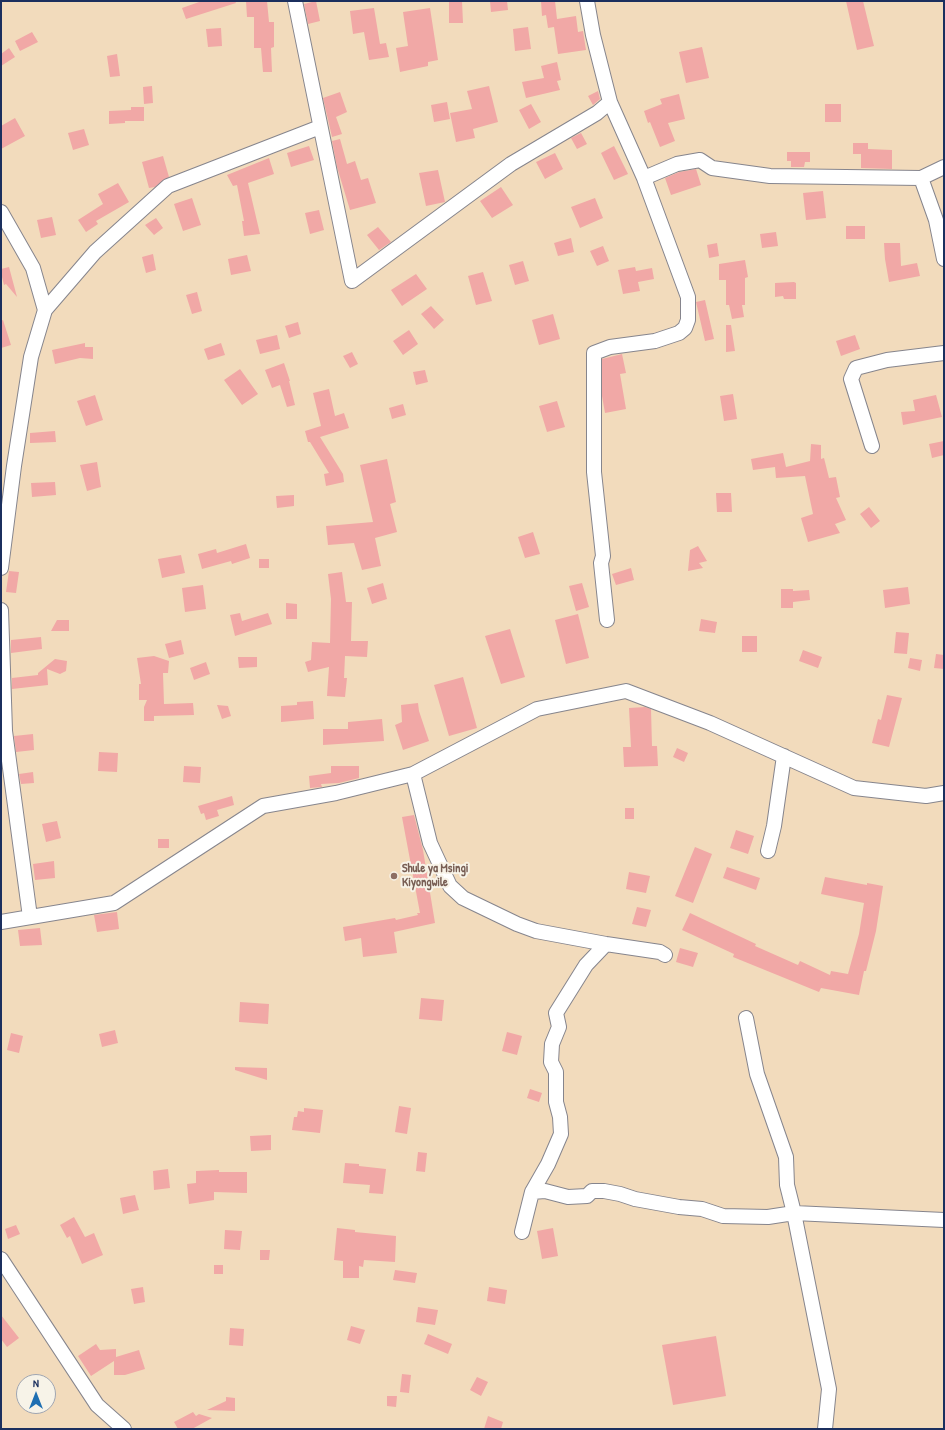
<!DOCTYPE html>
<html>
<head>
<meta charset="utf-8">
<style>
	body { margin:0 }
	#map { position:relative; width:945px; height:1430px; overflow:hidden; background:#f2dbbc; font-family:"Patrick Hand",sans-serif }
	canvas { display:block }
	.frame { position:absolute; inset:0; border:2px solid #1b2f5e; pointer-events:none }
	.north { position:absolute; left:16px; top:1374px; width:40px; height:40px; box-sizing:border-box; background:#f7f3e8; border:1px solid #9fa5b1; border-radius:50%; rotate:0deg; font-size:11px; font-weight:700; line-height:16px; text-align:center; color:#1b2f5e }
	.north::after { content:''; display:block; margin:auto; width:14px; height:18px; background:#1f6fb2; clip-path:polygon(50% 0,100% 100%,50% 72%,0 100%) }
</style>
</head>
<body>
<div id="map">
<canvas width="945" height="1430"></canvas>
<div class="frame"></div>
<div class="north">N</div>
</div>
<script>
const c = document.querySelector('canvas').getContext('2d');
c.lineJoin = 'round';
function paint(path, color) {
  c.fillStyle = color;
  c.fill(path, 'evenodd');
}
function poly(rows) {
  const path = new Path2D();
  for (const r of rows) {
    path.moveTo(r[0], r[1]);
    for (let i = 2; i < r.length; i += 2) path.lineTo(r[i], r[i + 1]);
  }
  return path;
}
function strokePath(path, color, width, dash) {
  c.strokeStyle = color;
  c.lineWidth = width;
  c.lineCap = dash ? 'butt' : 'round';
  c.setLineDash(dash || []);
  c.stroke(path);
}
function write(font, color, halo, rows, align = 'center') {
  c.font = font + ' "Patrick Hand",sans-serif';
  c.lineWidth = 4;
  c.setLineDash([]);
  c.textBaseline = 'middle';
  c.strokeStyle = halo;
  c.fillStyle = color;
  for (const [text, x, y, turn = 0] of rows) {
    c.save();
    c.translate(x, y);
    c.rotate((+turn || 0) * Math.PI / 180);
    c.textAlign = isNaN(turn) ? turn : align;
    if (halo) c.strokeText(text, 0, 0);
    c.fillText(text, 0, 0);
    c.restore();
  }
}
const building = poly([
	[202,1,235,1,236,3,186,19,182,8],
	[246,1,267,1,269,22,274,22,274,47,271,48,272,72,263,72,261,48,254,48,254,17,247,17],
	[316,1,320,21,308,24,304,4],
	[449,1,462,1,463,23,449,23],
	[490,1,507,1,508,10,491,12],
	[541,1,555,1,557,19,576,16,578,32,583,31,586,50,558,54,554,27,548,28,546,15,542,16],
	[846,1,863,1,874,46,857,50],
	[374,8,380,44,386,43,389,57,369,60,364,32,353,34,350,11],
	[430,8,438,60,428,62,428,66,400,72,396,48,408,46,403,12],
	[528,27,531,49,515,51,513,29],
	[221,28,222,46,208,47,206,29],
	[32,32,38,42,20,51,15,41],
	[702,47,709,78,686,83,679,52],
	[9,48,15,57,1,66,1,54],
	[117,54,120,76,110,77,107,56],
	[557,62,561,80,557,81,560,90,526,98,522,82,544,78,541,66],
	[152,86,153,103,144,104,143,87],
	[489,86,498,122,473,129,475,138,456,142,450,113,472,109,467,91],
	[598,91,600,99,593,105,588,96],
	[340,92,347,112,336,117,342,134,332,137,323,98],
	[679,94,685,119,668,123,675,141,660,147,650,122,648,123,644,111,662,104,660,99],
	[447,102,450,119,434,122,431,105],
	[531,104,541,122,529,129,519,110],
	[825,104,841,104,841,122,825,122],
	[131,107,144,107,144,121,125,121,125,123,109,124,109,111,131,110],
	[15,118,25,136,1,149,1,126],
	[84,129,89,145,73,150,68,133],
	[581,133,587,144,577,149,571,138],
	[340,139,347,164,355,161,361,180,368,178,376,203,350,210,337,167,332,141],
	[853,143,868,143,868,149,892,150,892,169,861,168,861,154,853,154],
	[309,146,314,160,291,167,287,153],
	[614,146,628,174,614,180,601,153],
	[787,152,810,152,810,162,805,162,804,167,791,167,791,161,787,161],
	[555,153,563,169,545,179,536,162],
	[163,156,169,177,155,187,149,188,142,162],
	[269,158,274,174,248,183,260,234,244,236,242,221,244,221,237,185,233,186,227,175],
	[696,169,701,185,671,195,665,178,679,172],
	[438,170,445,202,426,206,419,173],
	[118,183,129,202,96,221,98,224,86,232,78,220,103,204,98,194],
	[501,187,513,205,492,218,480,201],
	[823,191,826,218,806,220,803,193],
	[192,198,201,225,183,231,174,204],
	[595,198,603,218,580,228,571,207],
	[319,210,324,230,310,234,305,213],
	[52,217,56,235,41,238,37,220],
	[156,218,163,228,154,235,145,225],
	[846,226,865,226,865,239,846,239],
	[378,227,391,242,379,250,367,235],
	[776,232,778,246,762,248,760,234],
	[571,238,574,252,558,256,554,243],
	[717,243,719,256,709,258,707,245],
	[884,243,900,243,901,266,917,263,920,276,889,282,885,259],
	[603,246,609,261,597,266,590,251],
	[153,254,156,270,146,273,142,257],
	[247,255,251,271,231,275,228,259],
	[745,260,748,277,745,278,745,305,742,305,744,317,732,319,729,305,726,305,726,280,719,280,719,264],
	[523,261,529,281,515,285,509,265],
	[9,267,17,297,6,284,4,285,1,273,1,269],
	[635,267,636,271,652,268,654,279,638,282,640,291,623,294,618,270],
	[483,272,492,301,476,305,468,276],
	[416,274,427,289,402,306,391,290],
	[794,282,796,283,796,299,784,299,783,296,775,297,775,283],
	[197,292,202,311,192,314,186,295],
	[705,300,714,339,705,341,696,302],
	[431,306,444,320,434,329,421,314],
	[553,314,560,339,539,345,532,320],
	[3,320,11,345,1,348,1,321],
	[298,322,301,334,289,338,285,326],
	[726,325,731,325,735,351,726,352],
	[409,330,418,344,403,355,393,341],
	[277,335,280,349,260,354,256,340],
	[855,335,860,349,841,356,836,341],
	[85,343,85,347,93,347,93,359,80,358,55,364,52,350],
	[221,343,225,355,208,360,204,349],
	[352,352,358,364,350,368,343,356],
	[622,354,626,373,620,374,626,409,605,413,602,396,602,359],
	[284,363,290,381,289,381,295,405,287,407,280,385,272,388,265,370],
	[240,369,258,394,242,405,224,380],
	[425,370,428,382,416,385,413,372],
	[329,389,335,416,344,413,349,428,320,437,343,474,344,482,326,486,324,474,329,473,310,442,308,442,305,431,321,426,313,393],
	[733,394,737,419,724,421,720,396],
	[95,395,103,420,86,426,77,401],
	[936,395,942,417,903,425,901,412,915,411,913,400],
	[557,401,565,427,547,432,539,406],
	[403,404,406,415,392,419,389,408],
	[55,431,56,442,30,443,30,433],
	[944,441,944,455,932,458,929,444],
	[811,444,821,445,821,459,824,458,829,478,836,477,840,497,836,498,846,520,835,524,840,533,808,542,801,518,813,514,805,476,776,478,775,467,753,470,751,459,783,453,786,467,810,461],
	[387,459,396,502,390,504,397,532,375,538,381,566,362,570,354,543,328,545,326,526,373,522,360,465],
	[97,462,101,487,87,491,80,465],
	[55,482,56,495,32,497,31,483],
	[716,493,731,493,732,512,717,512],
	[294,495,294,506,277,508,276,496],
	[869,507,880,521,871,528,860,514],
	[533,532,540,554,525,558,518,537],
	[246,544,250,558,232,564,231,561,202,569,198,554,216,549,217,553],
	[698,546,707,561,699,563,703,568,688,571,690,550],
	[181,555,185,573,162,578,158,559],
	[259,559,269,559,269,568,259,568],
	[631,568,634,580,616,585,612,574],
	[9,571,19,572,16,593,6,592],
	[342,572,346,602,352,602,351,641,368,641,367,657,345,656,344,678,347,678,345,697,327,696,329,667,308,672,305,662,311,660,312,642,330,643,331,599,328,574],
	[383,583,387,599,372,604,367,588],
	[582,583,589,607,576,611,569,586],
	[203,585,206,609,185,612,182,588],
	[908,587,910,604,885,608,883,590],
	[781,589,793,589,793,591,809,590,810,600,793,602,793,608,781,608],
	[286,603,297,604,297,619,286,619],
	[240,613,242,621,268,613,272,624,235,636,230,615],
	[578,614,589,658,566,664,555,620],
	[701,619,717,622,715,633,699,631],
	[57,620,69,620,69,631,51,631],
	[510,629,525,677,501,684,485,636],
	[896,632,909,633,907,654,894,653],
	[742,636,757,636,757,652,742,652],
	[41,637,42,649,11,653,11,640],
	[181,640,184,654,169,658,165,644],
	[803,650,822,657,818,668,799,661],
	[936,654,944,655,944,669,934,668],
	[154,656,169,661,168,673,163,673,164,704,193,703,194,715,154,716,154,721,144,721,144,707,147,700,139,700,139,684,141,684,137,658],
	[238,657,257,657,257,667,239,668],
	[910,658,922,660,920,671,908,668],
	[55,659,67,661,66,671,60,674,47,669,48,685,12,689,12,678,38,675,38,673],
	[206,662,210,674,194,680,190,668],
	[463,677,477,728,449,736,434,685],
	[887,695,902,698,889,747,872,743,878,719,881,720],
	[313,701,314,719,281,722,281,706,297,705,297,702],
	[418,703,419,711,429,741,403,750,395,725,402,722,401,705],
	[217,705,228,706,231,716,222,719],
	[645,707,651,709,652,746,657,746,658,766,624,767,623,747,631,747,629,708],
	[382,719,384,741,323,745,323,729,348,729,348,722],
	[33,734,34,750,16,752,14,736],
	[677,748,688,753,684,762,673,757],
	[99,752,118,753,117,772,98,771],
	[184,766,201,767,200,783,183,782],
	[331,766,359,766,359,778,339,783,321,784,322,787,310,788,309,776,331,773],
	[33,772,34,783,21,784,19,774],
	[232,796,234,805,217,810,219,816,206,820,204,813,201,814,198,806],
	[625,808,634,808,634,819,625,819],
	[414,815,423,850,435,923,394,932,397,953,363,957,361,938,345,941,343,927,395,918,396,920,418,915,417,913,420,913,402,817],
	[57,821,61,838,46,842,42,824],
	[736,830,754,836,748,854,730,848],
	[158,839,169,839,169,848,158,848],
	[695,847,712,854,693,903,675,896],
	[54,861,55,878,35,880,33,864],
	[727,867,760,878,756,890,723,878],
	[629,872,650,876,646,893,626,889],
	[825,877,867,885,867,883,883,886,876,931,866,971,864,971,859,995,821,988,819,992,733,957,734,954,682,930,690,913,756,944,755,946,798,965,800,961,830,975,831,971,848,974,859,934,864,903,821,894],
	[637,907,651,910,646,927,632,924],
	[117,912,119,929,97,932,94,915],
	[40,928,42,945,20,946,18,930],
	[680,948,698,953,693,967,676,962],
	[421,998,444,1000,442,1021,419,1019],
	[240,1002,269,1004,268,1024,239,1022],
	[115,1030,118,1043,102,1047,99,1034],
	[507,1032,522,1036,517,1055,502,1051],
	[11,1033,23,1036,19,1053,7,1050],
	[235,1067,267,1068,267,1080,235,1070],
	[530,1089,542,1093,539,1102,527,1098],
	[399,1106,411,1108,407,1134,395,1132],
	[304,1108,323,1110,320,1133,292,1130,294,1117,297,1117,298,1111,304,1112],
	[271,1135,271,1150,251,1151,250,1136],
	[418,1152,427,1153,425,1172,416,1171],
	[345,1163,359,1164,359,1166,386,1169,383,1194,369,1193,370,1185,343,1183],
	[168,1169,170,1188,154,1190,153,1171],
	[219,1170,219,1172,247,1172,247,1193,214,1192,214,1200,189,1204,187,1184,196,1183,196,1171],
	[135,1195,139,1210,123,1214,120,1198],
	[74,1217,85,1237,94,1233,103,1255,82,1264,70,1236,67,1238,60,1225],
	[16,1225,20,1234,8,1239,5,1229],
	[337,1228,355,1230,355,1232,396,1236,395,1262,364,1260,363,1267,359,1266,359,1278,343,1278,343,1261,334,1260],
	[553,1228,558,1256,542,1259,537,1231],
	[225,1230,242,1231,240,1250,224,1249],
	[260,1250,270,1250,269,1260,260,1260],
	[214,1265,223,1265,223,1274,214,1274],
	[395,1270,417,1273,415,1283,393,1280],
	[143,1287,145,1302,134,1304,131,1289],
	[489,1287,507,1290,505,1304,487,1301],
	[418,1307,438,1310,435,1325,416,1322],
	[1,1315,19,1338,7,1347,1,1339],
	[351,1326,365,1330,360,1344,347,1340],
	[230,1328,244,1329,243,1346,229,1345],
	[428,1334,452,1344,448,1354,424,1344],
	[716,1336,726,1396,673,1405,662,1345],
	[96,1344,100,1350,116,1349,116,1357,139,1350,145,1369,125,1375,114,1375,114,1361,91,1376,78,1356],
	[402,1374,411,1375,409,1393,400,1392],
	[477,1377,488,1382,481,1396,470,1390],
	[387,1396,397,1396,396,1407,387,1406],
	[226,1397,235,1398,235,1411,207,1410,226,1401],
	[193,1412,196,1416,199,1414,212,1418,192,1429,178,1429,174,1422],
	[488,1416,503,1422,501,1429,484,1429]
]);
const minor = poly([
	[295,1,352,281,511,164,597,113,610,102],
	[587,1,593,35,610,102,644,178,688,297,688,320,685,328,679,333,655,341,610,347,594,353,594,472,603,556,601,563,607,620],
	[644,178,677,164,700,160,712,168,770,176,921,178,944,167],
	[921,178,936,220,944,259],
	[1,212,33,268,45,310,31,357,14,466,1,568],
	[45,310,95,252,168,186,320,127],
	[872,446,851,379,856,368,887,360,944,353],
	[1,610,5,731,30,917],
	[413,774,430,843,450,886,463,898,517,924,536,931,606,944,660,952,665,955],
	[768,851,774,826,784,756],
	[1,922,114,903,263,806,336,793,413,774,537,709,626,691,710,723,854,788,926,796,944,793],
	[532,1192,548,1164,561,1134,560,1117,556,1102,556,1072,551,1062,552,1044,559,1027,556,1013,586,965,606,944],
	[522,1232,532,1192,545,1191,568,1197,587,1196,592,1191,604,1191,620,1194,635,1199,679,1207,702,1209,723,1216,768,1217,794,1213,787,1185,786,1157,757,1074,746,1018],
	[1,1259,97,1405,124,1429],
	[825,1429,829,1389,794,1213,944,1220]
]);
const markers = [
	[394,876,4,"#8d6e63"]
];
const educationNames = [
	["Shule ya Msingi",402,869],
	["Kiyongwile",402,883]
];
paint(building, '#f1a8a6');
strokePath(minor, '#86858d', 16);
strokePath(minor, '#fff', 14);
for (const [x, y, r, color] of markers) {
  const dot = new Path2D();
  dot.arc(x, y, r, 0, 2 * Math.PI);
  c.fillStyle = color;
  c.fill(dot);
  strokePath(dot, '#f7f3e8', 1.5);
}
write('bold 12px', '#785e54', '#f7f3e8', educationNames, 'left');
</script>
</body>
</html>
